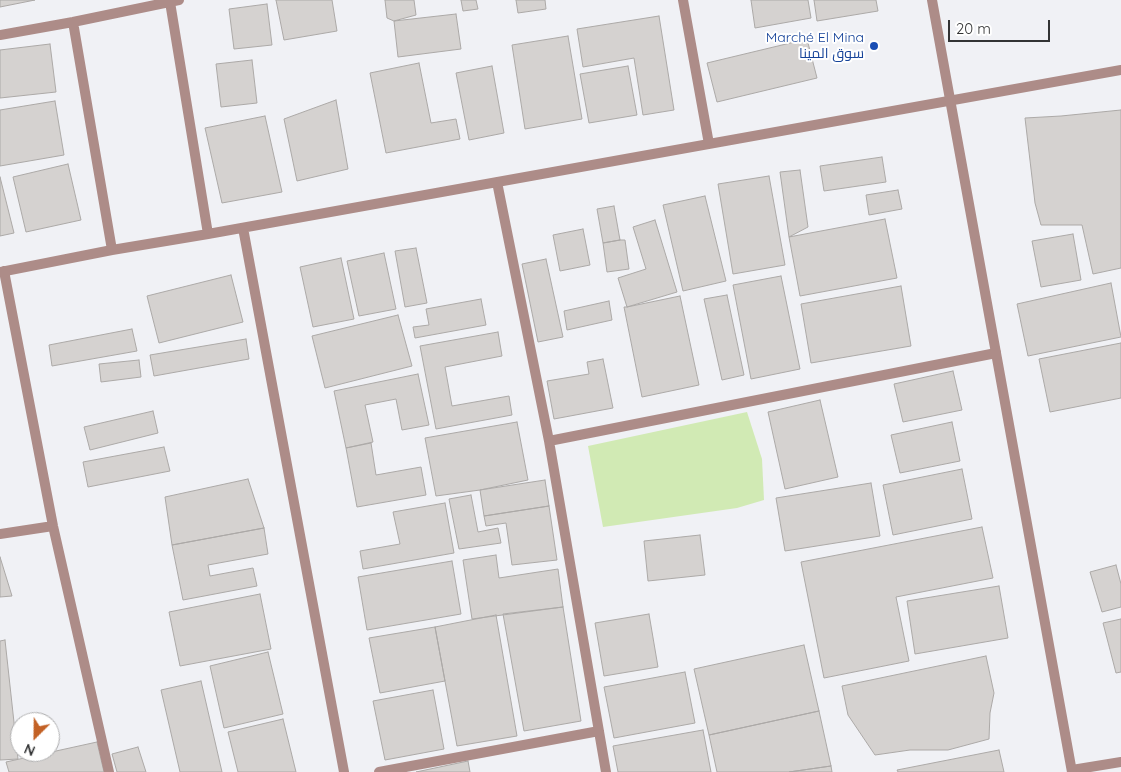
<!DOCTYPE html>
<html>
<head>
<meta charset="utf-8">
<style>
	body { margin:0 }
	#map { position:relative; width:1121px; height:772px; overflow:hidden; background:#f0f1f5; font-family:Quicksand,sans-serif }
	canvas { display:block }
	.north { position:absolute; left:10px; top:712px; width:50px; height:50px; box-sizing:border-box; background:#fff; border:1px solid #adadae; border-radius:50%; rotate:203deg; font-size:14px; font-weight:700; line-height:20px; text-align:center; color:#323334 }
	.north::after { content:''; display:block; margin:auto; width:18px; height:22px; background:#c36125; clip-path:polygon(50% 0,100% 100%,50% 72%,0 100%) }
	.scale { position:absolute; left:948px; top:20px; width:102px; height:22px; box-sizing:border-box; border:2px solid #323334; border-top:0; padding-left:6px; font-size:15px; line-height:18px; white-space:nowrap; color:#323334; -webkit-text-stroke:4px #fff; paint-order:stroke }
</style>
</head>
<body>
<div id="map">
<canvas width="1121" height="772"></canvas>
<div class="north">N</div>
<div class="scale">20 m</div>
</div>
<script>
const c = document.querySelector('canvas').getContext('2d');
c.lineJoin = 'round';
function paint(path, color) {
  c.fillStyle = color;
  c.fill(path, 'evenodd');
}
function poly(rows) {
  const path = new Path2D();
  for (const r of rows) {
    path.moveTo(r[0], r[1]);
    for (let i = 2; i < r.length; i += 2) path.lineTo(r[i], r[i + 1]);
  }
  return path;
}
function strokePath(path, color, width, dash) {
  c.strokeStyle = color;
  c.lineWidth = width;
  c.lineCap = dash ? 'butt' : 'round';
  c.setLineDash(dash || []);
  c.stroke(path);
}
function write(font, color, halo, rows, align = 'center') {
  c.font = font + ' Quicksand,Cairo,sans-serif';
  c.lineWidth = 4;
  c.setLineDash([]);
  c.textBaseline = 'middle';
  c.strokeStyle = halo;
  c.fillStyle = color;
  for (const [text, x, y, turn = 0] of rows) {
    c.save();
    c.translate(x, y);
    c.rotate((+turn || 0) * Math.PI / 180);
    c.textAlign = isNaN(turn) ? turn : align;
    if (halo) c.strokeText(text, 0, 0);
    c.fillText(text, 0, 0);
    c.restore();
  }
}
const green = poly([
	[747,412,762,459,764,500,737,508,603,527,588,446]
]);
const building = poly([
	[0,0,35,0,0,7,0,0],
	[276,0,332,0,337,31,284,40,276,0],
	[385,0,414,0,416,15,394,21,387,18,385,0],
	[461,0,476,0,478,9,463,11,461,0],
	[516,0,545,0,546,9,518,13,516,0],
	[751,0,808,0,811,18,755,28,751,0],
	[814,0,876,0,878,11,817,21,814,0],
	[267,4,272,45,234,49,229,9,267,4],
	[456,14,461,49,398,57,394,21,456,14],
	[659,16,674,110,643,115,634,58,583,67,577,29,659,16],
	[568,36,582,119,525,129,512,45,568,36],
	[807,39,817,78,717,102,707,63,807,39],
	[50,44,56,92,0,98,0,50,50,44],
	[252,60,257,103,221,107,216,64,252,60],
	[419,63,431,123,456,119,460,139,386,153,370,73,419,63],
	[492,66,504,133,469,140,456,73,492,66],
	[628,66,637,115,589,123,580,74,628,66],
	[336,100,348,169,297,181,284,119,336,100],
	[55,101,64,155,0,166,0,110,55,101],
	[1121,110,1121,268,1093,274,1082,225,1041,225,1035,203,1025,118,1061,116,1121,110],
	[265,116,282,192,222,203,205,128,265,116],
	[882,157,886,182,824,191,820,166,882,157],
	[68,164,81,220,26,232,13,177,68,164],
	[800,170,808,227,789,237,780,172,800,170],
	[769,176,785,265,733,274,718,184,769,176],
	[0,177,14,233,0,236,0,177],
	[898,190,902,209,869,215,866,195,898,190],
	[705,196,726,281,683,291,663,205,705,196],
	[614,206,620,240,603,243,597,209,614,206],
	[885,219,897,278,800,296,789,237,885,219],
	[655,220,677,292,627,307,618,278,646,269,633,227,655,220],
	[583,229,590,265,560,271,553,235,583,229],
	[1073,234,1081,280,1041,287,1032,241,1073,234],
	[620,240,625,240,629,269,607,272,603,243,620,240],
	[416,248,427,303,405,307,395,251,416,248],
	[384,253,396,309,359,316,347,261,384,253],
	[341,258,354,319,313,327,300,267,341,258],
	[546,259,563,337,538,342,522,264,546,259],
	[231,275,243,322,159,343,147,296,231,275],
	[781,276,800,369,751,379,733,285,781,276],
	[1111,283,1121,337,1028,356,1017,304,1111,283],
	[901,286,911,346,811,363,801,304,901,286],
	[727,295,744,375,722,380,704,299,727,295],
	[680,296,699,385,642,397,624,307,627,307,680,296],
	[481,299,486,325,415,338,413,327,429,325,426,309,481,299],
	[609,301,612,320,567,330,564,311,609,301],
	[398,315,412,366,325,388,312,336,398,315],
	[132,329,137,351,52,366,49,345,132,329],
	[498,332,502,356,445,367,452,406,509,396,512,415,436,429,420,346,498,332],
	[246,339,249,359,154,376,150,355,246,339],
	[1121,343,1121,398,1050,412,1039,359,1121,343],
	[603,359,613,408,554,419,547,381,589,374,587,362,603,359],
	[139,360,141,377,101,382,99,364,139,360],
	[953,371,962,410,903,422,894,384,953,371],
	[418,374,429,425,402,430,396,399,365,405,373,442,346,448,334,391,418,374],
	[820,400,838,477,785,489,768,412,820,400],
	[153,411,158,433,90,450,84,427,153,411],
	[517,422,528,480,480,490,436,496,425,438,517,422],
	[952,422,960,461,900,473,891,435,952,422],
	[371,443,376,475,421,467,426,495,357,507,346,448,371,443],
	[164,447,170,471,88,487,83,462,164,447],
	[962,469,972,519,893,535,883,485,962,469],
	[248,479,264,528,172,545,165,497,248,479],
	[545,480,549,506,484,516,480,490,545,480],
	[871,483,880,536,785,551,776,498,871,483],
	[471,495,478,532,498,528,501,543,459,549,449,499,471,495],
	[445,503,454,553,363,569,360,551,400,544,393,512,445,503],
	[549,506,557,560,512,565,506,523,486,526,484,516,549,506],
	[982,527,993,578,896,597,909,661,824,678,801,562,982,527],
	[264,528,268,554,208,565,210,576,253,568,257,586,183,600,172,545,264,528],
	[700,535,705,575,648,581,644,541,700,535],
	[496,555,499,578,558,569,563,607,472,619,463,560,496,555],
	[0,557,12,596,0,597,0,557],
	[452,561,461,614,367,630,358,577,452,561],
	[1116,565,1121,584,1121,607,1102,612,1090,572,1116,565],
	[999,586,1008,638,915,654,907,601,999,586],
	[260,594,271,649,180,666,169,612,260,594],
	[563,607,581,721,524,731,503,614,563,607],
	[649,614,658,667,604,676,595,623,649,614],
	[496,615,517,736,457,746,435,627,496,615],
	[1121,619,1121,672,1116,673,1103,623,1121,619],
	[435,627,445,681,380,693,369,638,435,627],
	[5,640,18,759,0,760,0,641,5,640],
	[804,645,819,711,709,735,694,669,804,645],
	[268,652,283,714,224,728,210,666,268,652],
	[986,656,994,693,990,713,989,739,948,750,910,750,875,755,848,715,842,686,986,656],
	[685,672,695,723,614,738,604,687,685,672],
	[201,681,222,772,180,772,161,690,201,681],
	[433,690,444,749,385,760,373,701,433,690],
	[819,711,831,766,789,772,717,772,709,735,819,711],
	[283,719,296,772,238,772,228,732,283,719],
	[703,730,711,772,618,772,613,746,703,730],
	[97,742,104,772,9,772,6,762,97,742],
	[138,747,146,772,117,772,112,754,138,747],
	[999,750,1004,772,898,772,897,770,999,750],
	[468,761,470,772,416,772,468,761],
	[831,766,832,772,789,772,831,766]
]);
const minor = poly([
	[683,0,709,144],
	[170,2,208,234],
	[73,22,112,250],
	[0,35,73,22,179,0],
	[497,182,549,441,606,772],
	[243,228,344,772],
	[4,271,53,526,109,772],
	[0,272,112,250,208,234,1121,70],
	[549,441,996,353],
	[0,534,53,526],
	[1072,770,1121,762],
	[379,772,599,731]
]);
const tertiary = poly([
	[932,0,1072,772]
]);
const markers = [
	[874,46,5,"#1a4fb4"]
];
const transitNames = [
	["Marché El Mina",864,38],
	["سوق المينا",864,54]
];
paint(green, '#d1eab4');
paint(building, '#d5d2d0');
strokePath(building, '#aca9a7', 1);
strokePath(minor, '#ad8c88', 10);
strokePath(tertiary, '#ad8c88', 10);
for (const [x, y, r, color] of markers) {
  const dot = new Path2D();
  dot.arc(x, y, r, 0, 2 * Math.PI);
  c.fillStyle = color;
  c.fill(dot);
  strokePath(dot, '#fff', 2);
}
write('14px', '#164399', '#fff', transitNames, 'right');
</script>
</body>
</html>
